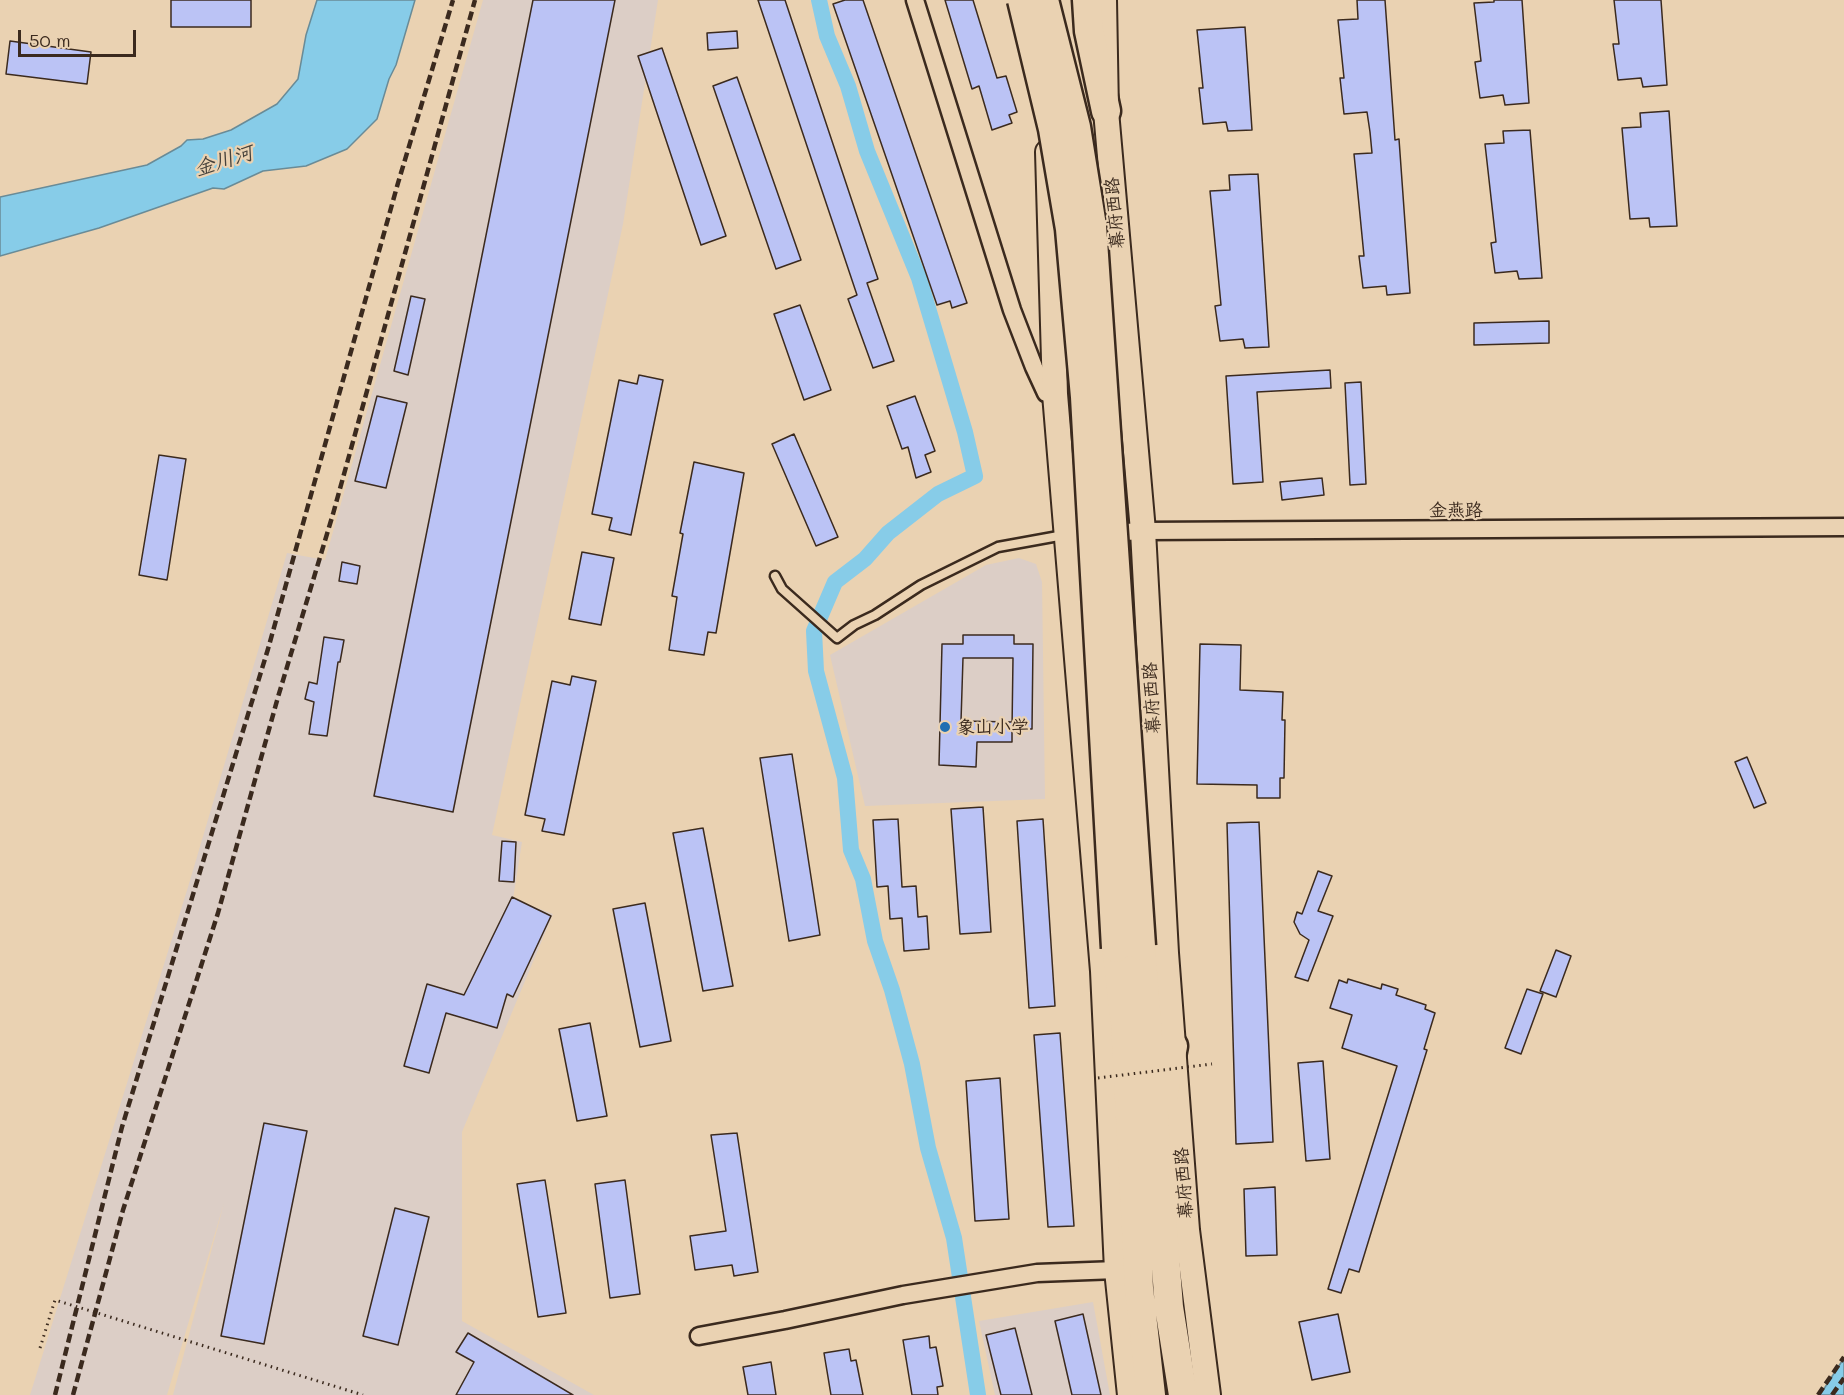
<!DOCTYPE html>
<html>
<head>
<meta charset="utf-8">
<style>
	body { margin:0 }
	#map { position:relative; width:1844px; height:1395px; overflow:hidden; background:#ead2b2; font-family:Mali,sans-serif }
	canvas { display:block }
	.scale { position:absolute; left:18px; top:30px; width:118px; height:27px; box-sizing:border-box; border:3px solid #3b2a1e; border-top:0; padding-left:8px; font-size:18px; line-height:21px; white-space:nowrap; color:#3b2a1e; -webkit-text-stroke:4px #ead2b2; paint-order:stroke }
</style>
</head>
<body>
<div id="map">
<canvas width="1844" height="1395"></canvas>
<div class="scale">50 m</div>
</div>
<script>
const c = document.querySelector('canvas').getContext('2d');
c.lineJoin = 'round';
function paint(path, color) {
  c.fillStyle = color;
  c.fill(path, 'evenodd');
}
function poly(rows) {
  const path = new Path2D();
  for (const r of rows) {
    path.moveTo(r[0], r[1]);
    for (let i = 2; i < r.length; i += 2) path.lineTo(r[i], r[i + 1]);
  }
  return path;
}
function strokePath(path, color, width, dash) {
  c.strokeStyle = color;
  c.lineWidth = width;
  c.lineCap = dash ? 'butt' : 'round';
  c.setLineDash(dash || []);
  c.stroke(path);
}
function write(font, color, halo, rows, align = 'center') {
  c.font = font + ' Mali,"LXGW WenKai TC",sans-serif';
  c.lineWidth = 4.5;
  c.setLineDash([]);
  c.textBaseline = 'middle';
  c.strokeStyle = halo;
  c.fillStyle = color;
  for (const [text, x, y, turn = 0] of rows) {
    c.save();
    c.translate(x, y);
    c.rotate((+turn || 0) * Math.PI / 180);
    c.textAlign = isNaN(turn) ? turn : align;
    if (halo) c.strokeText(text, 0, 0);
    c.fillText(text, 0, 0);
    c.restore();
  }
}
const built = poly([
	[483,0,658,0,623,224,492,835,522,842,513,899,553,914,462,1132,462,1321,594,1395,173,1395,224,1203,167,1395,30,1395,188,887,287,553,325,560],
	[1019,558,1036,564,1042,582,1045,799,865,806,830,655,986,565],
	[1093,1302,1110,1395,995,1395,979,1321]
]);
const water = poly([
	[317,0,415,0,396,65,389,79,377,119,347,149,306,166,263,171,224,189,213,188,99,228,0,256,0,197,147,165,181,146,187,140,203,139,231,130,277,104,298,79,306,35,317,0],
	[1844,1358,1844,1395,1820,1395,1844,1358]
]);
const canal = poly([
	[819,0,827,36,848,86,867,151,919,278,965,432,975,476,938,494,888,533,865,559,835,582,814,631,816,671,845,778,851,850,863,879,875,941,892,990,912,1064,928,1148,954,1238,978,1395]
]);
const building = poly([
	[171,0,251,0,251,27,171,27,171,0],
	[533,0,615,0,453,812,374,796,533,0],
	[758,0,785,0,878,279,867,283,894,361,873,368,848,299,857,295,758,0],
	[845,0,863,0,967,303,952,308,950,301,937,305,833,4,845,0],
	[945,0,973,0,997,78,1006,76,1017,112,1009,115,1012,123,992,130,979,86,972,89,945,0],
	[1357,0,1385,0,1395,140,1399,139,1410,293,1387,295,1386,286,1363,288,1359,256,1364,256,1354,154,1372,153,1370,132,1367,112,1344,114,1340,78,1344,78,1338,20,1358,19,1357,0],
	[1494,0,1522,0,1529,103,1505,105,1503,95,1480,98,1475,62,1481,61,1474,3,1494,2,1494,0],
	[1614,0,1661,0,1667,85,1643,87,1641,78,1618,80,1613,44,1619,44,1614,0],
	[1245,27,1252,130,1228,131,1226,122,1203,124,1199,88,1203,88,1197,30,1245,27],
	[737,31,738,48,708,50,707,33,737,31],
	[10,41,91,52,87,84,6,74,10,41],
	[662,48,726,236,701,245,638,56,662,48],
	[737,77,801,260,776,269,713,86,737,77],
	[1669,111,1677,226,1650,227,1649,218,1630,219,1622,128,1641,127,1640,113,1669,111],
	[1530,130,1542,278,1519,279,1517,271,1495,273,1491,243,1496,242,1485,144,1504,143,1503,131,1530,130],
	[1258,174,1269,347,1245,348,1243,339,1220,341,1215,306,1221,305,1210,191,1230,190,1229,175,1258,174],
	[411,296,425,299,408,375,394,371,411,296],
	[800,305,831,390,804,400,774,314,800,305],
	[1549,321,1549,343,1474,345,1474,323,1549,321],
	[1330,370,1331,388,1257,392,1263,482,1233,484,1226,376,1330,370],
	[639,375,663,380,631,535,609,530,612,518,592,514,619,380,637,384,639,375],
	[1361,382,1366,484,1350,485,1345,383,1361,382],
	[377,396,407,403,386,488,355,481,377,396],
	[915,396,935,451,925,455,931,472,916,478,908,447,902,449,887,406,915,396],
	[794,434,838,537,816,546,772,444,794,434],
	[159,455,186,459,167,580,139,575,159,455],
	[694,462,744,473,716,633,708,632,704,655,669,650,677,597,672,596,683,534,680,533,694,462],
	[1322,478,1324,495,1282,500,1280,482,1322,478],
	[582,552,614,558,601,625,569,619,582,552],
	[342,562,360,566,357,584,339,581,342,562],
	[963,635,1014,635,1014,644,1033,644,1032,729,1012,729,1013,658,963,658,961,721,1012,722,1012,742,977,742,976,767,939,765,942,644,963,644,963,635],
	[324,637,344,640,340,662,338,662,327,736,309,734,314,702,305,699,309,682,317,684,324,637],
	[1200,644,1241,645,1240,690,1283,692,1282,720,1285,720,1284,778,1280,778,1280,798,1257,798,1257,785,1197,784,1200,644],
	[572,676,596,681,564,835,542,831,545,819,525,815,552,681,570,685,572,676],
	[792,754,820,935,789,941,760,758,792,754],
	[1747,757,1766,803,1754,808,1735,762,1747,757],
	[983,807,991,932,960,934,951,809,983,807],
	[898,819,902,887,916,886,918,917,927,916,929,949,904,951,902,918,890,919,888,886,877,887,873,820,898,819],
	[1043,819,1055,1006,1029,1008,1017,821,1043,819],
	[1259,822,1273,1142,1236,1144,1227,823,1259,822],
	[703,828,733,986,703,991,673,833,703,828],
	[502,841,516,842,514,882,499,881,502,841],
	[1318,871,1332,876,1318,911,1333,916,1308,981,1295,977,1309,940,1300,934,1294,922,1297,912,1302,914,1318,871],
	[512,897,551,916,513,997,507,994,497,1028,446,1013,429,1073,404,1066,427,984,464,995,512,897],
	[645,903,671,1041,640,1047,613,909,645,903],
	[1556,950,1571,956,1556,997,1540,991,1556,950],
	[1348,979,1381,989,1382,984,1398,989,1396,995,1426,1005,1425,1009,1435,1013,1424,1049,1427,1050,1359,1272,1349,1269,1341,1293,1328,1289,1397,1066,1342,1048,1352,1015,1330,1008,1339,980,1347,983,1348,979],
	[1527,989,1543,994,1521,1054,1505,1048,1527,989],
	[590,1023,607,1116,577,1121,559,1029,590,1023],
	[1060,1033,1074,1226,1048,1227,1034,1035,1060,1033],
	[1323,1061,1330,1159,1306,1161,1298,1063,1323,1061],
	[1000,1078,1009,1219,975,1221,966,1081,1000,1078],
	[264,1123,307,1131,264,1344,221,1336,264,1123],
	[737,1133,758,1272,734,1276,732,1265,695,1270,690,1236,726,1231,711,1135,737,1133],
	[545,1180,566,1313,538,1317,517,1184,545,1180],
	[625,1180,640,1294,610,1298,595,1184,625,1180],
	[1275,1187,1277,1255,1246,1256,1244,1189,1275,1187],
	[395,1208,429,1217,398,1345,363,1336,395,1208],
	[1083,1314,1101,1395,1072,1395,1055,1321,1083,1314],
	[1338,1314,1350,1372,1312,1380,1299,1322,1338,1314],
	[1015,1328,1032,1395,1001,1395,986,1335,1015,1328],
	[468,1333,573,1395,456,1395,474,1362,456,1352,468,1333],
	[929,1336,930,1348,936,1347,943,1386,937,1387,938,1395,912,1395,903,1340,929,1336],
	[849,1349,851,1361,856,1360,863,1395,831,1395,824,1353,849,1349],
	[771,1362,776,1395,748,1395,743,1367,771,1362]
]);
const service = poly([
	[775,576,782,589,837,638,854,625,875,615,921,585,998,547,1064,535]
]);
const minor = poly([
	[915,0,1012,310,1034,367,1046,393,1055,394],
	[1107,533,1143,531,1844,527],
	[699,1336,785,1320,903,1295,1037,1273,1117,1270]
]);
const secondary = poly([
	[1104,0,1106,111,1143,531,1166,953,1187,1230,1208,1395],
	[1048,152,1055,394,1103,971,1117,1270,1130,1395]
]);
const trunk = poly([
	[1087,0,1089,31,1106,111],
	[1141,946,1169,1307,1183,1395],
	[1116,948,1125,1024,1139,1288,1151,1395],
	[1163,1098,1173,1046]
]);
const rail = poly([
	[55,1395,122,1127,268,649,398,183,453,0],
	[73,1395,123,1210,218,913,278,697,333,514,475,0],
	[1818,1395,1844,1357],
	[1832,1395,1844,1378]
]);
const pathBridge = poly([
	[1098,1078,1212,1064],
	[40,1348,55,1300,363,1395]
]);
const trunkBridge = poly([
	[1022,0,1053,129,1070,229,1085,397,1116,948],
	[1044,0,1076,127,1092,226,1141,946]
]);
const markers = [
	[945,727,6,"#1f6fb2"]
];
const streetNames = [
	["幕府西路",1115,213,-95],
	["金燕路",1456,510],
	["幕府西路",1152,698,-93],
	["幕府西路",1184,1183,-94]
];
const poiNames = [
	["象山小学",957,727]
];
const waterNames = [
	["金川河",224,161,-17]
];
paint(built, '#dccec6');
paint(water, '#87cce8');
strokePath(water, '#698b97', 1.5);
strokePath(canal, '#87cce8', 16);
paint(building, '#bbc3f5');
strokePath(building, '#3b2a1e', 1.5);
strokePath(service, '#3b2a1e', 13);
strokePath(minor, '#3b2a1e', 21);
strokePath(secondary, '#3b2a1e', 28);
strokePath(trunk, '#3b2a1e', 33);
strokePath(service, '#ead2b2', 8);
strokePath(minor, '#ead2b2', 16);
strokePath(secondary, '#ead2b2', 24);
strokePath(trunk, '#ead2b2', 28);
strokePath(rail, '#3b2a1e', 4.5, [9, 4.5]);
strokePath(trunkBridge, '#3b2a1e', 33, []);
strokePath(pathBridge, '#3b2a1e', 3, [1.5, 4.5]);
strokePath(trunkBridge, '#ead2b2', 28);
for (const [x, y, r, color] of markers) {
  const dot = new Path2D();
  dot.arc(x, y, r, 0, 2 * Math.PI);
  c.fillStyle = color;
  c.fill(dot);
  strokePath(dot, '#ead2b2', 2);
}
write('18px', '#3b2a1e', '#ead2b2', streetNames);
write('18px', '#3b2a1e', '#ead2b2', poiNames, 'left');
write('italic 20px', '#46423c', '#ead2b2', waterNames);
</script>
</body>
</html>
